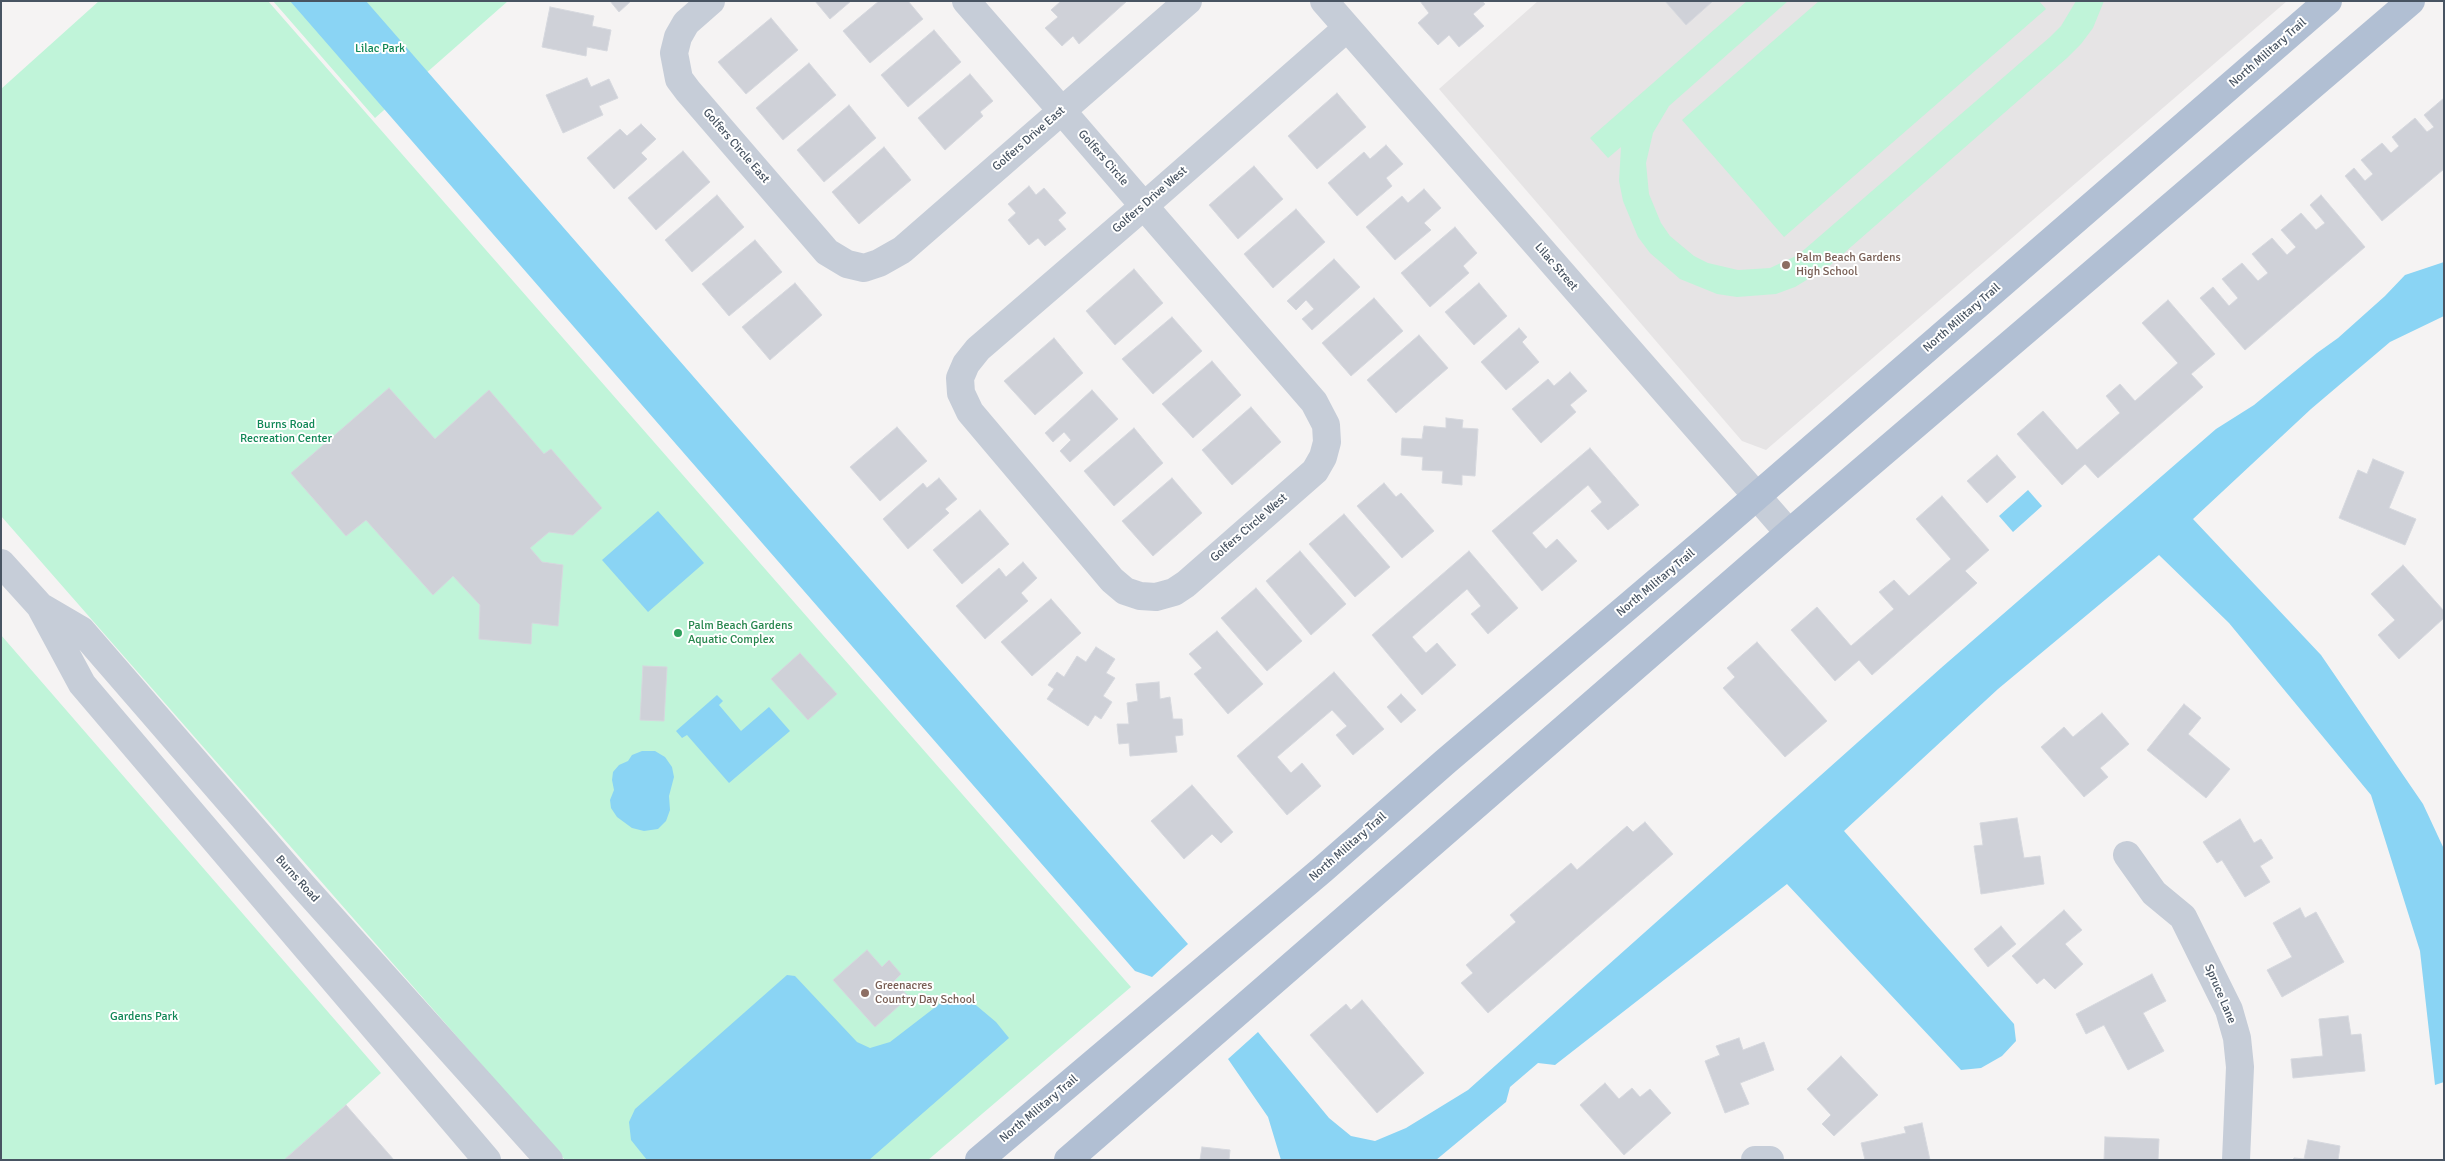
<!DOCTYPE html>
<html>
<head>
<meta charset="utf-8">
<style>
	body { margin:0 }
	#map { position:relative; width:2445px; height:1161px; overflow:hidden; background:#f5f3f3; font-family:Signika,sans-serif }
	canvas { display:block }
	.frame { position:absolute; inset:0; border:2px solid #485462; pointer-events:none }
</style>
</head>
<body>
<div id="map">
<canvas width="2445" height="1161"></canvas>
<div class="frame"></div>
</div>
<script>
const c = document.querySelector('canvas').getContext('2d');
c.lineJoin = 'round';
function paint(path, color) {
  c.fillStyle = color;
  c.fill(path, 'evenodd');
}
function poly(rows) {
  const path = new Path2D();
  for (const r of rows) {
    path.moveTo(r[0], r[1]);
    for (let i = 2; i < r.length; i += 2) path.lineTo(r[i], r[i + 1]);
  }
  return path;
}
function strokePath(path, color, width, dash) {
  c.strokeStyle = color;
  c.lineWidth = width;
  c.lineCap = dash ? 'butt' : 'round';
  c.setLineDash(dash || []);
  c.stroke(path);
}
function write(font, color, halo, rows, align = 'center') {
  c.font = font + ' Signika,sans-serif';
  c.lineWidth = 4;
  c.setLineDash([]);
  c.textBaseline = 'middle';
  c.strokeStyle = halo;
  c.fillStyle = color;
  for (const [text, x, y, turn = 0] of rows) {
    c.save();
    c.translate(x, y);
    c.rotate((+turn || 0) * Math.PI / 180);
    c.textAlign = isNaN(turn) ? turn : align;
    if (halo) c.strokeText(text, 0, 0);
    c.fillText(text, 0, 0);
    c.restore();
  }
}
const education = poly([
	[1538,1,2287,1,1766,450,1742,441,1439,89]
]);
const green = poly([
	[99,1,268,1,1131,987,928,1160,565,1160,1,516,1,89],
	[273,1,508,1,375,118],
	[1747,1,1788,1,1669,106,1653,133,1646,163,1649,194,1661,223,1670,236,1694,256,1708,263,1738,270,1770,268,1798,255,2050,37,2061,26,2076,1,2104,1,2093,28,2081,44,2067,58,1828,267,1795,287,1776,294,1737,297,1717,294,1680,279,1650,253,1638,237,1623,201,1619,181,1621,147,1608,158,1590,138],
	[1819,1,2039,1,2046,9,1784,237,1682,120],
	[1,635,381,1073,285,1160,1,1160]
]);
const water = poly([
	[290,1,366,1,1188,944,1152,977,1135,971],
	[2444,262,2444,316,2390,342,2311,409,2193,519,2321,655,2423,804,2444,849,2444,1082,2435,1085,2420,951,2371,795,2229,623,2159,555,1998,689,1844,831,2014,1024,2016,1041,2002,1056,1981,1068,1961,1070,1787,884,1555,1065,1538,1063,1510,1087,1506,1102,1436,1160,1281,1160,1268,1117,1228,1059,1258,1032,1329,1118,1351,1136,1375,1141,1406,1128,1468,1090,1941,668,2216,429,2254,405,2317,353,2338,338,2385,296,2405,275],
	[2028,490,2042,506,2013,532,1999,516],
	[658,511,704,563,648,612,602,560],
	[717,695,723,701,719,705,741,731,769,707,790,731,729,783,687,735,682,738,676,731],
	[642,751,655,751,665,757,672,767,674,777,669,796,670,810,666,821,658,829,644,831,632,828,617,817,611,808,610,800,614,790,612,780,613,772,619,765,628,761,632,755],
	[787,975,795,976,857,1042,870,1048,890,1042,942,1002,971,1001,996,1022,1009,1038,869,1160,647,1160,631,1140,629,1122,635,1109]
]);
const building = poly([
	[610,1,631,1,619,12,610,1],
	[815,1,851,1,830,19,815,1],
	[879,1,908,1,923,19,870,63,843,31,879,1],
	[1061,1,1127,1,1079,44,1073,36,1062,46,1045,28,1058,17,1051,10,1061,1],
	[1482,1,1485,4,1473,14,1484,26,1459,47,1449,35,1438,45,1418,23,1429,13,1420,1,1482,1],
	[1665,1,1713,1,1686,25,1665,1],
	[550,7,594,16,592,26,611,30,607,51,587,47,586,56,542,47,550,7],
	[771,18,798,50,746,94,718,62,771,18],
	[934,30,961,62,908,107,881,75,934,30],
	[809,63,836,95,783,140,756,108,809,63],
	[970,74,993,101,980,112,983,116,945,150,918,118,970,74],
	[587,78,591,87,609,79,618,98,599,106,603,115,563,133,546,95,587,78],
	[1337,93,1366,127,1317,169,1288,136,1337,93],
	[2444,98,2444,169,2382,221,2345,176,2354,168,2365,181,2373,174,2361,160,2382,143,2391,153,2399,146,2392,137,2415,118,2427,132,2434,127,2424,115,2444,98],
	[849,105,876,138,824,182,797,150,849,105],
	[641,124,656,139,641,153,647,159,614,189,587,158,620,129,627,136,641,124],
	[1386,145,1403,164,1386,178,1392,186,1357,216,1328,183,1364,152,1370,159,1386,145],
	[884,147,911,180,859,224,832,192,884,147],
	[683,151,710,182,656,230,628,198,683,151],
	[1254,166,1283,199,1238,239,1209,205,1254,166],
	[1029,186,1036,195,1044,188,1066,213,1058,220,1066,229,1045,246,1038,238,1029,245,1008,220,1016,213,1008,204,1029,186],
	[1424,189,1441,208,1424,223,1431,230,1395,260,1366,227,1402,196,1408,203,1424,189],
	[717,195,744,227,692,272,665,240,717,195],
	[2321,195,2365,247,2245,350,2200,298,2213,287,2229,306,2238,298,2222,279,2242,263,2258,281,2268,273,2252,254,2272,238,2287,255,2296,247,2281,230,2301,213,2316,230,2325,223,2310,205,2321,195],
	[1296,209,1325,242,1273,288,1244,254,1296,209],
	[1455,227,1477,253,1463,266,1469,273,1430,307,1401,273,1455,227],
	[755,240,782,272,729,316,702,284,755,240],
	[1334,259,1360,287,1312,330,1302,319,1314,309,1306,300,1296,310,1287,301,1334,259],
	[1134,269,1163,303,1115,345,1086,311,1134,269],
	[795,283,822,315,770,360,742,327,795,283],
	[1479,283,1507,316,1474,345,1445,312,1479,283],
	[1374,298,1403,331,1351,376,1322,343,1374,298],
	[2168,300,2215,354,2191,374,2203,387,2098,478,2085,464,2062,485,2017,434,2043,411,2077,450,2120,413,2106,396,2120,384,2135,401,2178,363,2142,323,2168,300],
	[1172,317,1202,351,1153,394,1122,359,1172,317],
	[1519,328,1527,337,1522,342,1539,362,1506,390,1481,362,1519,328],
	[1419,335,1448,368,1396,413,1367,380,1419,335],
	[1054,338,1083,373,1035,415,1004,381,1054,338],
	[1212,361,1241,395,1193,438,1162,404,1212,361],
	[1570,372,1587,391,1570,405,1576,412,1541,443,1512,409,1548,379,1554,386,1570,372],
	[389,388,435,439,489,390,544,454,551,449,602,508,573,535,549,532,530,548,542,562,563,565,558,626,532,623,531,644,479,639,480,605,453,576,433,595,366,520,346,536,291,473,389,388],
	[1092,390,1118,419,1070,462,1060,451,1071,440,1064,432,1053,442,1045,433,1092,390],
	[1251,407,1281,442,1232,485,1202,450,1251,407],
	[1446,418,1463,420,1462,428,1478,429,1475,476,1462,475,1462,485,1442,483,1443,471,1422,470,1423,457,1401,455,1402,438,1422,439,1424,426,1446,428,1446,418],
	[897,427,927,461,880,501,850,467,897,427],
	[1134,428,1163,463,1114,506,1084,471,1134,428],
	[1590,448,1639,505,1608,530,1591,511,1602,502,1588,485,1532,533,1546,549,1557,539,1577,561,1542,591,1492,531,1590,448],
	[1997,455,2016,477,1987,503,1967,481,1997,455],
	[2373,459,2404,472,2389,508,2416,519,2405,545,2339,518,2358,470,2367,474,2373,459],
	[939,478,957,499,945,509,949,513,908,549,883,519,923,483,927,488,939,478],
	[1172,478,1202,513,1153,556,1122,521,1172,478],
	[1384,483,1396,497,1401,493,1434,531,1402,558,1357,506,1384,483],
	[1942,496,1989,550,1965,571,1977,583,1872,675,1859,660,1835,681,1791,630,1817,607,1851,646,1894,609,1879,592,1894,580,1909,596,1951,559,1916,519,1942,496],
	[980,510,1009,544,962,584,933,550,980,510],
	[1344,514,1390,567,1355,597,1309,544,1344,514],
	[1300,551,1346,604,1311,635,1266,581,1300,551],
	[1469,551,1518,608,1488,634,1471,614,1481,606,1467,589,1412,637,1426,653,1437,643,1456,665,1422,695,1372,635,1469,551],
	[1023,562,1037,578,1021,593,1028,601,985,639,956,606,999,568,1006,577,1023,562],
	[2403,565,2444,611,2444,618,2399,659,2378,635,2395,620,2371,594,2403,565],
	[1256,588,1302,641,1267,671,1221,618,1256,588],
	[1051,599,1081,633,1032,676,1001,642,1051,599],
	[1217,631,1263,684,1228,714,1194,674,1202,668,1189,654,1217,631],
	[1757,642,1827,721,1785,757,1723,688,1735,677,1727,668,1757,642],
	[1096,647,1115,659,1106,673,1115,678,1103,696,1112,702,1101,719,1095,715,1088,726,1047,699,1054,689,1048,685,1057,672,1064,677,1077,656,1086,662,1096,647],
	[800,653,837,694,808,720,771,679,800,653],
	[643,666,667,667,664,721,640,720,643,666],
	[1334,672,1384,729,1353,755,1336,735,1347,726,1332,710,1277,757,1291,773,1302,763,1321,786,1287,815,1237,756,1334,672],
	[1159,682,1160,699,1170,697,1173,719,1182,719,1183,735,1175,736,1177,752,1130,756,1129,743,1119,744,1117,724,1129,724,1127,703,1138,701,1136,684,1159,682],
	[1401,694,1416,710,1401,723,1387,707,1401,694],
	[2184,704,2201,718,2188,734,2230,769,2206,798,2147,750,2184,704],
	[2102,713,2129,744,2100,768,2108,777,2084,797,2041,747,2064,727,2073,737,2102,713],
	[1192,785,1233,832,1221,843,1212,834,1184,859,1151,821,1192,785],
	[2017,818,2024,858,2040,856,2044,884,1981,894,1974,846,1983,845,1980,823,2017,818],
	[2240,819,2254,843,2261,839,2273,858,2260,866,2270,882,2245,897,2222,860,2217,863,2203,842,2240,819],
	[1645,822,1673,854,1488,1013,1461,983,1473,973,1466,965,1516,922,1510,915,1571,863,1577,870,1627,826,1633,832,1645,822],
	[2300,908,2305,918,2316,912,2344,962,2282,997,2267,970,2292,957,2273,923,2300,908],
	[2064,910,2082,930,2065,944,2083,964,2055,989,2044,978,2037,984,2012,956,2064,910],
	[2001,926,2016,944,1988,967,1974,949,2001,926],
	[867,950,882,967,889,960,901,974,894,981,909,997,875,1027,833,980,867,950],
	[2152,974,2166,1001,2143,1013,2164,1051,2128,1070,2104,1025,2086,1034,2076,1014,2152,974],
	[1362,1000,1424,1073,1377,1113,1310,1035,1346,1004,1351,1010,1362,1000],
	[2348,1016,2351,1035,2361,1034,2365,1071,2293,1078,2291,1059,2323,1056,2319,1019,2348,1016],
	[1739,1038,1743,1050,1764,1042,1774,1070,1740,1083,1749,1104,1725,1113,1705,1061,1720,1055,1716,1046,1739,1038],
	[1841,1056,1878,1095,1834,1136,1822,1124,1831,1115,1807,1089,1841,1056],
	[1605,1083,1619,1099,1632,1088,1640,1097,1650,1089,1671,1113,1624,1155,1580,1105,1605,1083],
	[346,1105,394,1160,284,1160,346,1105],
	[1922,1123,1930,1160,1865,1160,1861,1143,1906,1133,1904,1127,1922,1123],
	[2105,1137,2159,1139,2158,1160,2104,1160,2105,1137],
	[2308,1140,2340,1146,2338,1160,2293,1160,2294,1158,2304,1159,2308,1140],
	[1202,1147,1230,1150,1229,1160,1200,1160,1202,1147]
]);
const minor = poly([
	[711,1,686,23,678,37,674,53,679,79,688,91,827,252,847,264,864,268,879,263,902,250,1188,1],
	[966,1,1062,111,1144,206,1314,402,1326,425,1327,442,1323,457,1315,471,1186,584,1174,592,1156,597,1140,596,1125,591,1112,580,970,412,961,393,960,378,966,364,978,349,1144,206,1347,28],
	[1324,1,1789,533],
	[1,563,40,606,82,684,487,1160],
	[40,606,81,630,302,885,549,1160],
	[2127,855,2154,893,2183,917,2229,1010,2237,1038,2240,1067,2236,1160],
	[1755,1160,1770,1160]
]);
const major = poly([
	[979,1160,1322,870,1445,762,1712,535,2328,1],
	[1068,1160,1789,533,2411,1]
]);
const markers = [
	[1786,265,5,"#8d6e63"],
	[678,633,5,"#2e9e5b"],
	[865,993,5,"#8d6e63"]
];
const parkNames = [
	["Lilac Park",380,49],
	["Burns Road",286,425],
	["Recreation Center",286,439],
	["Gardens Park",144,1017]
];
const streetNames = [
	["North Military Trail",2268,53,-41],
	["Golfers Drive East",1029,139,-41],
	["Golfers Circle East",736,146,49],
	["Golfers Circle",1103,158,49],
	["Golfers Drive West",1150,200,-41],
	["Lilac Street",1556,267,49],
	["North Military Trail",1962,318,-41],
	["Golfers Circle West",1249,528,-41],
	["North Military Trail",1656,583,-40],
	["North Military Trail",1348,847,-41],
	["Burns Road",297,879,48],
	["Spruce Lane",2220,994,67],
	["North Military Trail",1039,1109,-40]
];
const educationNames = [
	["Palm Beach Gardens",1796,258],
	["High School",1796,272],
	["Greenacres",875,986],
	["Country Day School",875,1000]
];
const leisureNames = [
	["Palm Beach Gardens",688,626],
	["Aquatic Complex",688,640]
];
paint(education, '#e6e4e5');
paint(green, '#c0f4d9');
paint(water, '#8ad4f4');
paint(building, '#cfd1d8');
strokePath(building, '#d6d8de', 1);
strokePath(minor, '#c6cdd8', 28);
strokePath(major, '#b1bfd3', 28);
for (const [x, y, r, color] of markers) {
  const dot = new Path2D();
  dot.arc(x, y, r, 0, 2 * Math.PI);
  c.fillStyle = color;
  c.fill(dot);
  strokePath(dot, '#fff', 2);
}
write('12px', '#108756', '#fff', parkNames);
write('12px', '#485462', '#fff', streetNames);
write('12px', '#785e54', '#fff', educationNames, 'left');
write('12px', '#27864d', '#fff', leisureNames, 'left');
</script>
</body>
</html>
